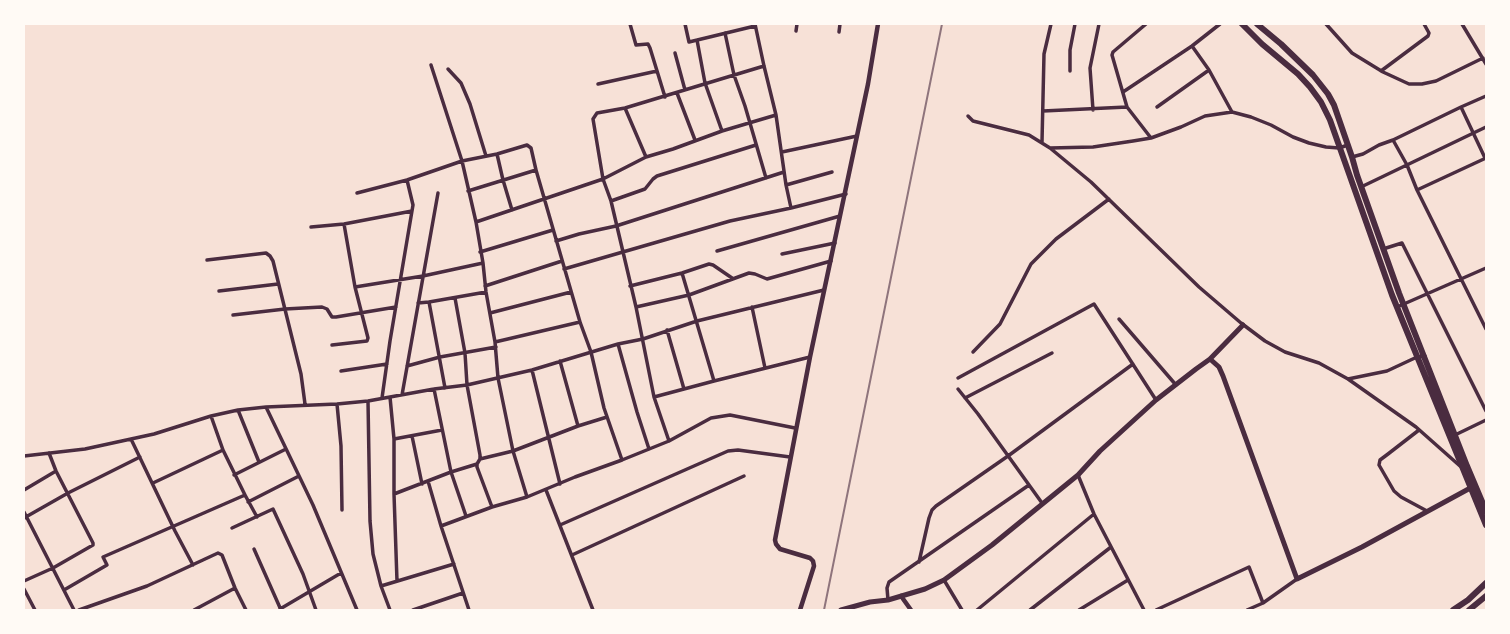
<!DOCTYPE html>
<html>
<head>
<meta charset="utf-8">
<style>
	body { margin:0 }
	#map { position:relative; width:1510px; height:634px; overflow:hidden; background:#f7e1d7; font-family:Inter,sans-serif }
	canvas { display:block }
	.frame { position:absolute; inset:0; border:25px solid #fffaf5; pointer-events:none }
</style>
</head>
<body>
<div id="map">
<canvas width="1510" height="634"></canvas>
<div class="frame"></div>
</div>
<script>
const c = document.querySelector('canvas').getContext('2d');
c.lineJoin = 'round';
function poly(rows) {
  const path = new Path2D();
  for (const r of rows) {
    path.moveTo(r[0], r[1]);
    for (let i = 2; i < r.length; i += 2) path.lineTo(r[i], r[i + 1]);
  }
  return path;
}
function strokePath(path, color, width, dash) {
  c.strokeStyle = color;
  c.lineWidth = width;
  c.lineCap = dash ? 'butt' : 'round';
  c.setLineDash(dash || []);
  c.stroke(path);
}
const minor = poly([
	[630,24,636,45,648,44,650,48,665,97],
	[685,24,689,42,755,26],
	[755,24,764,66,776,115,786,185],
	[1146,24,1113,52,1112,55,1127,107,1151,138],
	[1326,24,1352,53,1383,72,1409,84,1422,84,1436,81,1483,58],
	[1462,24,1486,64],
	[796,31,797,24],
	[839,32,840,24],
	[725,33,734,75,745,106,766,178],
	[697,40,705,83,722,131],
	[1192,46,1209,70,1232,112],
	[675,53,685,90],
	[431,65,462,161,476,222,483,263,486,292,495,342,498,378,513,451,527,497],
	[448,69,461,83,470,104,486,156],
	[1070,71,1070,50,1075,24],
	[1381,71,1428,36,1429,33,1424,24],
	[598,84,657,71],
	[1123,92,1192,46,1220,24],
	[677,93,695,140],
	[1157,107,1209,70],
	[1461,107,1485,158],
	[625,108,646,157],
	[1093,110,1090,68,1099,24],
	[1043,111,1127,107],
	[968,116,973,121,1029,135,1050,148,1091,182,1199,287,1241,323,1265,341,1285,352,1319,363,1348,379,1416,427,1460,466],
	[1393,140,1461,107,1486,96],
	[1042,142,1044,54,1051,24],
	[1050,148,1093,147,1133,141,1151,138,1181,127,1205,116,1232,112,1251,117,1271,125,1293,137,1309,143,1326,147,1339,148,1348,145],
	[782,152,857,136],
	[497,154,503,180,512,210],
	[1352,157,1363,154,1379,145,1393,140,1407,165,1417,190,1486,329],
	[1361,187,1486,127],
	[1417,190,1486,158],
	[468,191,536,170,580,322,591,352,604,408,622,460],
	[357,193,407,180,462,161,497,154,527,145,531,148,536,170],
	[611,201,645,189,653,179,657,176,756,145],
	[791,208,786,185,832,172],
	[476,222,603,179,646,157,673,149,722,131,776,115],
	[311,227,344,224,412,211],
	[556,241,579,234,616,226,784,172],
	[1383,249,1402,243,1486,411],
	[717,251,840,216],
	[480,252,553,230],
	[782,254,835,243],
	[207,260,266,253,270,256,273,261,301,374,305,404],
	[564,269,730,221,791,208,846,194],
	[682,273,714,381],
	[485,286,562,261],
	[630,286,682,273,709,264,713,265,732,278],
	[355,287,423,276,483,263],
	[219,291,278,284],
	[455,298,465,353,467,385,480,455,480,459,477,464,477,467,492,507],
	[429,302,445,388],
	[418,303,429,302,486,292],
	[636,307,689,295,749,273,755,274,767,279,831,261],
	[752,307,765,368],
	[1397,307,1486,268],
	[490,313,571,292],
	[233,315,285,309,322,307,327,309,332,317,336,317,396,307],
	[1119,319,1176,385],
	[667,330,684,389],
	[495,342,580,322],
	[618,344,637,412,649,449],
	[332,345,367,341,368,338,355,287,344,224],
	[973,352,1000,324,1031,264,1056,239,1109,199],
	[560,361,578,426],
	[407,366,440,357,496,347],
	[532,370,560,484],
	[341,371,387,364],
	[958,378,1094,304,1156,400],
	[1348,379,1387,371,1417,357,1425,356],
	[434,389,451,472,466,516],
	[958,389,978,414,1042,503],
	[402,395,438,193],
	[390,397,394,439,394,494,397,581],
	[654,397,714,381,810,357],
	[382,398,390,341,413,205,407,180],
	[965,398,1052,353],
	[368,401,370,521,373,554,381,586,390,610],
	[337,404,341,446,342,510],
	[266,407,313,505,357,610],
	[238,410,259,462],
	[211,416,223,450,245,495,257,517],
	[1419,430,1388,454,1380,460,1379,465,1394,491,1401,497,1427,511],
	[1455,435,1486,420],
	[412,436,422,484],
	[131,439,175,531,193,565],
	[394,439,442,430],
	[669,441,654,397,636,307,611,201,603,179,593,119,597,113,625,108,764,66],
	[24,456,85,449,154,434,211,416,238,410,266,407,337,404,368,401,434,389,467,385,532,370,618,344,643,339,697,321,824,290],
	[480,459,513,451,578,426,607,417],
	[234,475,286,449],
	[1078,475,1094,514,1144,610],
	[428,481,441,526,469,610],
	[153,483,223,450],
	[24,490,56,471],
	[546,490,593,610],
	[394,494,451,472,477,464],
	[248,502,299,476],
	[24,512,74,610],
	[24,518,68,493,140,457],
	[560,525,728,451,738,450,790,457],
	[441,526,492,507,527,497,575,477,622,460,669,441,711,418,730,415,795,428],
	[232,528,273,509,303,574,316,610],
	[254,549,281,610],
	[572,555,744,476],
	[919,562,929,518,932,510,936,506,1008,456,1133,364],
	[944,580,962,610],
	[24,581,53,568,93,545,93,543,56,471,49,453],
	[381,586,454,564],
	[24,589,35,610],
	[64,590,107,565,103,557,245,495],
	[888,600,887,588,889,582,1029,485],
	[280,609,341,573],
	[79,610,147,586,218,553,222,555,235,588,246,610],
	[194,610,235,588],
	[413,610,463,593],
	[977,610,1094,514],
	[1030,610,1111,547],
	[1079,610,1128,580],
	[1156,610,1249,567,1263,603],
	[1247,610,1263,603,1297,579]
]);
const tertiary = poly([
	[901,596,911,610],
	[800,610,814,566,813,561,810,558,780,549,776,544,775,540,810,357,868,84,878,24]
]);
const secondary = poly([
	[1210,359,1243,325],
	[841,610,870,602,888,600,925,589,944,580,992,545,1078,475,1100,451,1156,400,1196,369,1210,359,1219,367,1223,376,1297,579,1362,547,1474,486]
]);
const trunk = poly([
	[1242,24,1262,44,1298,74,1310,87,1321,102,1330,120,1392,295,1486,525],
	[1257,24,1281,44,1313,75,1328,94,1334,105,1352,157,1357,175,1399,293,1467,466,1486,511],
	[1453,610,1468,600,1486,583],
	[1469,610,1486,596]
]);
const rail = poly([
	[824,610,942,24]
]);
strokePath(minor, '#4a2c40', 3.5);
strokePath(tertiary, '#4a2c40', 4.5);
strokePath(secondary, '#4a2c40', 5);
strokePath(trunk, '#4a2c40', 6);
strokePath(rail, '#8f747c', 2);
</script>
</body>
</html>
